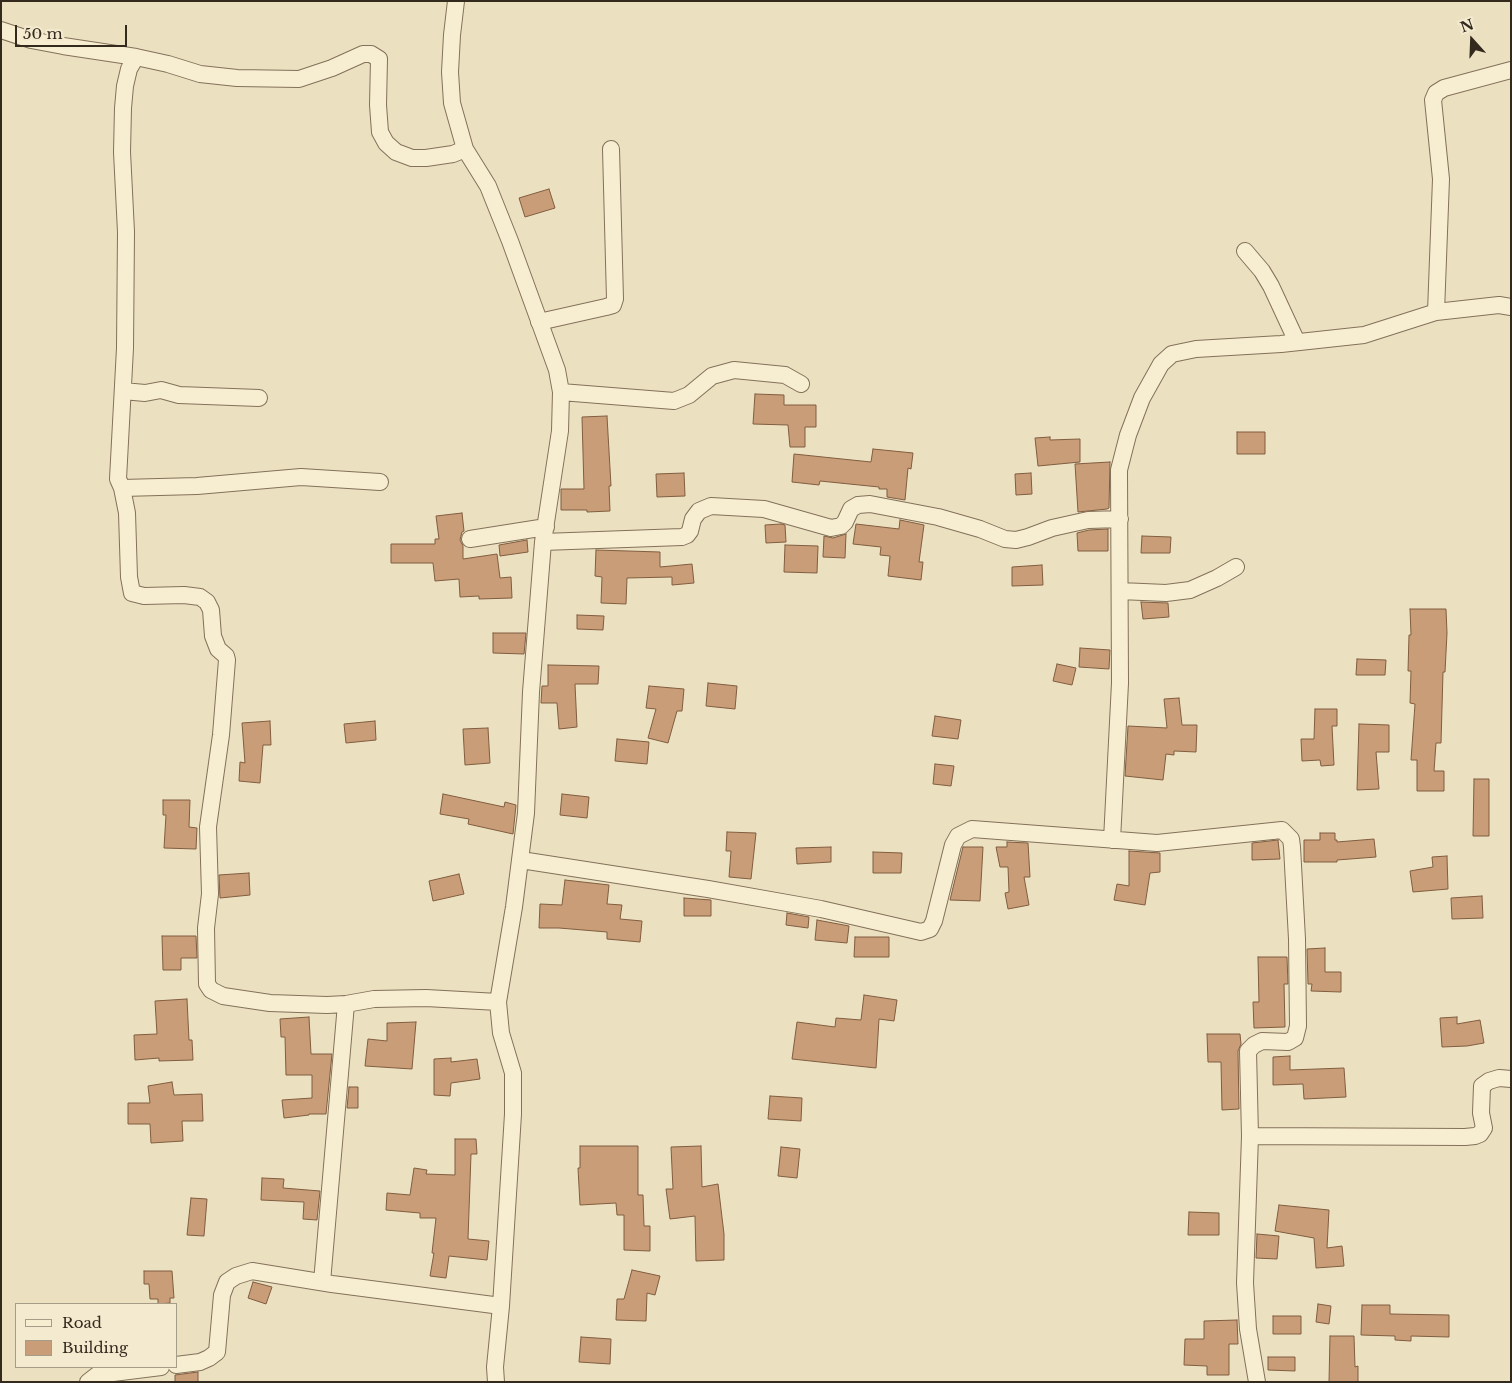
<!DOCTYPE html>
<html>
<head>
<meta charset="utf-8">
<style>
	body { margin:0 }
	#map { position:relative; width:1512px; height:1383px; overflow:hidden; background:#ebe0c0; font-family:"Libre Baskerville",serif }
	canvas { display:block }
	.frame { position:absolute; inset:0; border:2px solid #33291d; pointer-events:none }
	.legend { position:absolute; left:15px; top:1303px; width:162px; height:65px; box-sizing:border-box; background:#f3eacf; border:1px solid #a69d88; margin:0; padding:6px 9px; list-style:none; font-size:15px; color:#33291d }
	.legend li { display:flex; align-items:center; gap:10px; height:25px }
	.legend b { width:25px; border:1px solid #a69d88 }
	.north { position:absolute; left:1447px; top:15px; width:50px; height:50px; -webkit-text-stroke:4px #f3eacf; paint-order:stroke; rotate:340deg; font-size:14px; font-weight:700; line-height:20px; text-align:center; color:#33291d }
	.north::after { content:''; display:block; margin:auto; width:18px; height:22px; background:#33291d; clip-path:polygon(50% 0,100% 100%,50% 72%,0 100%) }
	.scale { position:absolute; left:15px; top:25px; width:112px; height:22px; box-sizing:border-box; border:2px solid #33291d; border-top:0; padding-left:6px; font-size:15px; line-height:18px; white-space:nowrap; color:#33291d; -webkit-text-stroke:4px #f3eacf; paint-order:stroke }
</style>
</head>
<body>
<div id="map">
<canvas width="1512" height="1383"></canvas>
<div class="frame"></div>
<ul class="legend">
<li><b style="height:6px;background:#f7eed2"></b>Road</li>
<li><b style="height:14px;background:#c89d77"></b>Building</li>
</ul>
<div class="north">N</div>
<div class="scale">50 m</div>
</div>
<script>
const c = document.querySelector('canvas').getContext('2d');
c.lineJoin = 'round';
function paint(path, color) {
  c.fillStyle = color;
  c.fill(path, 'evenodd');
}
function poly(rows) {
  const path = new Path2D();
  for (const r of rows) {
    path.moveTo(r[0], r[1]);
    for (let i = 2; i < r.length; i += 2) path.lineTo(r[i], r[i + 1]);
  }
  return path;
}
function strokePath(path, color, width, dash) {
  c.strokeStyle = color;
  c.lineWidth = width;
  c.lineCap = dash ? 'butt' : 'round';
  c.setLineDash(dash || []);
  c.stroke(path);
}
const building = poly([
	[549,189,555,208,525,217,519,198,549,189],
	[755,394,784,395,784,405,816,405,816,427,805,427,805,447,790,447,788,425,753,424,755,394],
	[607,416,611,486,609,486,610,511,587,512,587,510,561,510,561,489,584,489,582,417,607,416],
	[1237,432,1265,432,1265,454,1237,454,1237,432],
	[1050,437,1050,440,1080,439,1080,462,1038,466,1035,438,1050,437],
	[873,449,913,453,911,469,908,468,905,500,887,497,887,489,879,489,879,487,820,481,819,485,792,482,794,454,871,462,873,449],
	[1110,462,1109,508,1107,509,1078,512,1075,464,1110,462],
	[684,473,685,496,657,497,656,474,684,473],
	[1031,473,1032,494,1016,495,1015,474,1031,473],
	[462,513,464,531,462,532,460,540,463,546,463,559,497,554,500,578,511,577,512,598,479,599,479,596,460,597,459,579,435,581,433,563,391,563,391,544,435,544,435,539,439,539,436,516,462,513],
	[900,520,924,525,919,562,923,562,921,580,888,576,890,556,880,555,881,547,853,544,856,524,899,529,900,520],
	[781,524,785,525,786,542,766,543,765,525,781,524],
	[1108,529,1108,551,1078,551,1077,533,1089,530,1108,529],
	[846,534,845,558,823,557,824,536,833,538,846,534],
	[1142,536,1171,537,1170,553,1141,553,1142,536],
	[527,540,528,552,500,556,499,545,527,540],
	[785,545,818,546,817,573,784,572,785,545],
	[596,550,660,552,660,567,692,564,694,583,672,585,672,577,627,578,626,604,601,603,602,577,595,576,596,550],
	[1042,565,1043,585,1012,586,1012,567,1042,565],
	[1141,602,1168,603,1169,617,1143,619,1141,602],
	[1410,609,1446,609,1447,633,1445,672,1443,672,1441,743,1436,743,1434,771,1444,771,1444,791,1417,791,1417,760,1411,760,1415,704,1410,703,1411,671,1408,671,1409,635,1411,635,1410,609],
	[577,615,604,616,603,630,577,629,577,615],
	[493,633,526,633,524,654,493,653,493,633],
	[1080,648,1110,650,1109,669,1079,667,1080,648],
	[1357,659,1386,660,1385,675,1356,675,1357,659],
	[1057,664,1076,668,1072,685,1053,681,1057,664],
	[548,665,599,666,598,684,575,684,577,727,559,729,557,703,541,703,542,686,548,686,548,665],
	[708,683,737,686,735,709,706,706,708,683],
	[649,686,684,689,682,711,677,711,668,743,648,738,656,709,646,708,649,686],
	[1179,698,1182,725,1197,725,1196,752,1174,751,1174,755,1166,754,1163,780,1125,776,1128,726,1167,728,1164,699,1179,698],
	[1315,709,1337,709,1337,726,1332,726,1334,765,1321,766,1320,760,1302,761,1301,739,1314,739,1315,709],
	[935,716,961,720,958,739,932,736,935,716],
	[270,721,271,745,263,745,260,783,239,781,240,762,245,763,242,723,270,721],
	[375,721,376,740,346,743,344,724,375,721],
	[1359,724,1389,725,1389,752,1376,752,1379,789,1357,790,1359,724],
	[488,728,490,763,465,765,463,729,488,728],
	[617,739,649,742,647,764,615,761,617,739],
	[935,764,954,766,951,786,933,784,935,764],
	[1474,779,1489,779,1489,836,1473,836,1474,779],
	[443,794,504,807,505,802,516,805,513,834,468,824,469,819,440,814,443,794],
	[562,794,589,797,587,818,560,815,562,794],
	[163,800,190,800,189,827,197,828,196,849,164,848,166,815,163,815,163,800],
	[727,832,756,833,751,879,729,877,731,851,726,851,727,832],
	[1320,833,1335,833,1335,840,1337,840,1337,842,1374,839,1376,857,1337,860,1337,862,1304,862,1304,840,1320,840,1320,833],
	[1278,840,1280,859,1252,860,1252,843,1278,840],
	[1007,842,1028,843,1030,877,1024,877,1029,905,1008,909,1005,893,1009,892,1008,867,1000,867,996,847,1007,847,1007,842],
	[831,847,831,862,797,864,796,848,831,847],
	[963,847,983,847,980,901,950,900,963,847],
	[1129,851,1160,853,1160,872,1150,873,1145,905,1114,900,1117,884,1129,886,1129,851],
	[873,852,902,853,901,873,873,873,873,852],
	[1447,856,1448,889,1413,892,1410,871,1433,867,1432,857,1447,856],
	[249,873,250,895,220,898,219,875,249,873],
	[459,874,464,894,433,901,429,881,459,874],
	[565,880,609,885,607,904,622,905,620,919,642,921,640,942,607,939,607,932,559,928,539,928,540,904,562,905,565,880],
	[1482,896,1483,918,1452,919,1451,898,1482,896],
	[684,898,711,900,711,916,684,916,684,898],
	[787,913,809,917,808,928,786,925,787,913],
	[817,920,849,926,847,943,815,940,817,920],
	[162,936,196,936,197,958,181,958,181,970,163,970,162,936],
	[855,937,889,937,889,957,854,957,855,937],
	[1325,948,1325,972,1341,972,1341,992,1311,991,1312,984,1308,984,1307,949,1325,948],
	[1258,957,1287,957,1288,984,1284,984,1285,1027,1254,1028,1253,1002,1259,1002,1258,957],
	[864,995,897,1000,894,1021,879,1019,876,1068,792,1059,797,1022,835,1027,836,1018,861,1020,864,995],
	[187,999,189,1040,192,1040,193,1060,159,1061,159,1058,135,1060,134,1035,157,1034,155,1001,187,999],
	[309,1017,311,1054,332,1054,326,1114,309,1114,309,1115,284,1118,282,1100,312,1098,312,1075,286,1075,285,1037,281,1037,280,1019,309,1017],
	[1457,1017,1457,1024,1480,1020,1484,1043,1467,1046,1442,1047,1440,1018,1457,1017],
	[416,1022,412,1069,365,1066,368,1039,387,1041,387,1023,416,1022],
	[1207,1034,1240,1034,1241,1044,1238,1051,1239,1109,1222,1110,1221,1062,1208,1062,1207,1034],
	[1290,1056,1290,1070,1344,1068,1346,1097,1304,1099,1303,1084,1273,1085,1273,1057,1290,1056],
	[451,1058,451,1062,477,1059,480,1079,451,1083,450,1096,434,1095,434,1059,451,1058],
	[172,1082,174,1095,202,1094,203,1121,182,1121,183,1141,151,1143,150,1124,128,1124,128,1103,150,1103,148,1086,172,1082],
	[349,1087,358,1087,358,1108,347,1108,349,1087],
	[770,1096,802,1098,801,1121,768,1119,770,1096],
	[455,1139,476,1139,477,1154,471,1154,468,1239,489,1241,487,1260,449,1256,446,1278,430,1276,434,1253,432,1253,436,1218,420,1218,420,1213,386,1210,387,1193,410,1195,414,1168,427,1170,426,1174,455,1175,455,1139],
	[580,1146,638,1146,638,1195,643,1195,644,1226,650,1226,650,1251,624,1250,624,1215,617,1215,616,1203,580,1205,578,1168,580,1168,580,1146],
	[701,1146,702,1187,718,1184,724,1234,724,1260,696,1261,695,1216,670,1219,666,1189,673,1189,671,1147,701,1146],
	[781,1147,800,1149,797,1178,778,1176,781,1147],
	[262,1178,284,1179,283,1188,320,1191,317,1220,303,1219,304,1202,261,1200,262,1178],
	[191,1198,207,1199,204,1236,187,1235,191,1198],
	[1279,1205,1329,1210,1327,1248,1342,1246,1344,1266,1316,1268,1314,1238,1275,1231,1279,1205],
	[1189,1212,1219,1213,1219,1235,1188,1235,1189,1212],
	[1257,1234,1279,1236,1277,1259,1256,1258,1257,1234],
	[632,1270,660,1276,655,1295,647,1293,646,1321,616,1320,617,1299,624,1299,632,1270],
	[144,1271,172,1271,174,1298,170,1298,170,1303,158,1304,158,1299,150,1299,149,1284,144,1284,144,1271],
	[253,1282,272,1287,266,1304,248,1298,253,1282],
	[1318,1304,1331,1306,1329,1324,1316,1322,1318,1304],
	[1362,1305,1390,1305,1390,1314,1449,1315,1449,1337,1411,1336,1411,1341,1395,1340,1395,1336,1361,1335,1362,1305],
	[1273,1316,1301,1316,1301,1334,1273,1334,1273,1316],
	[1237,1320,1238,1344,1229,1344,1229,1375,1207,1375,1207,1366,1184,1365,1185,1339,1204,1339,1204,1321,1237,1320],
	[1330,1336,1354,1336,1355,1367,1358,1366,1358,1382,1329,1382,1330,1336],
	[581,1337,611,1339,610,1364,579,1362,581,1337],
	[1268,1357,1295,1357,1295,1371,1268,1370,1268,1357],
	[198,1372,198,1382,175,1382,175,1375,198,1372]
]);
const street = poly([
	[1,30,31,40,63,46,136,57,168,64,200,74,237,78,299,79,332,68,363,54,371,54,379,59,378,105,380,132,386,143,396,152,412,158,426,158,453,154,465,149,452,103,450,72,452,35,456,1],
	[136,57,129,69,125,86,123,108,122,152,126,232,125,348,118,479,122,488,127,513,129,577,132,593,144,596,184,595,200,597,207,602,211,610,213,636,218,649,226,656,227,660,221,735,208,827,210,894,206,928,207,984,211,990,223,996,270,1003,327,1005,346,1004,374,999,426,998,498,1002],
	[465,149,488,186,510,241,557,370,561,392,560,431,543,542,531,692,526,813,514,907,498,1002,501,1033,513,1073,513,1114,501,1306,495,1367,496,1382],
	[1245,251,1262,271,1271,286,1297,342],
	[1436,312,1441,179,1433,100,1436,93,1444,88,1511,70],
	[539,322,606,307,613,305,615,299,611,149],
	[123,391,145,393,161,390,179,395,259,398],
	[561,392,674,401,689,395,712,376,734,370,785,375,801,384],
	[122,488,197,486,301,477,380,482],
	[470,539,546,527],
	[543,542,682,537,687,535,690,531,693,519,699,511,711,506,764,509,831,528,841,526,845,522,851,509,858,505,870,504,938,517,980,529,1005,539,1016,540,1028,537,1052,528,1088,520,1120,519],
	[1120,591,1166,593,1190,590,1217,578,1236,567],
	[1112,840,1120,683,1119,470,1128,435,1142,398,1161,364,1172,354,1196,349,1281,344,1364,335,1436,312,1499,305,1511,307],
	[521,860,708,889,821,909,921,932,930,929,934,921,953,845,958,836,972,829,1157,843,1282,830,1291,839,1292,847,1297,939,1298,1026,1295,1038,1288,1042,1262,1041,1254,1045,1248,1051,1250,1136,1245,1283,1248,1329,1257,1382],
	[1250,1136,1465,1137,1475,1136,1480,1134,1484,1128,1481,1113,1482,1086,1489,1081,1499,1078,1511,1079],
	[322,1282,346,1004],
	[176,1365,200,1362,209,1358,217,1352,222,1295,227,1282,236,1276,252,1271,332,1284,501,1306],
	[88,1382,97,1375,161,1367]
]);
paint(building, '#c89d77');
strokePath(building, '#815d40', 1);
strokePath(street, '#837159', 18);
strokePath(street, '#f7eed2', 16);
</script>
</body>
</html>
